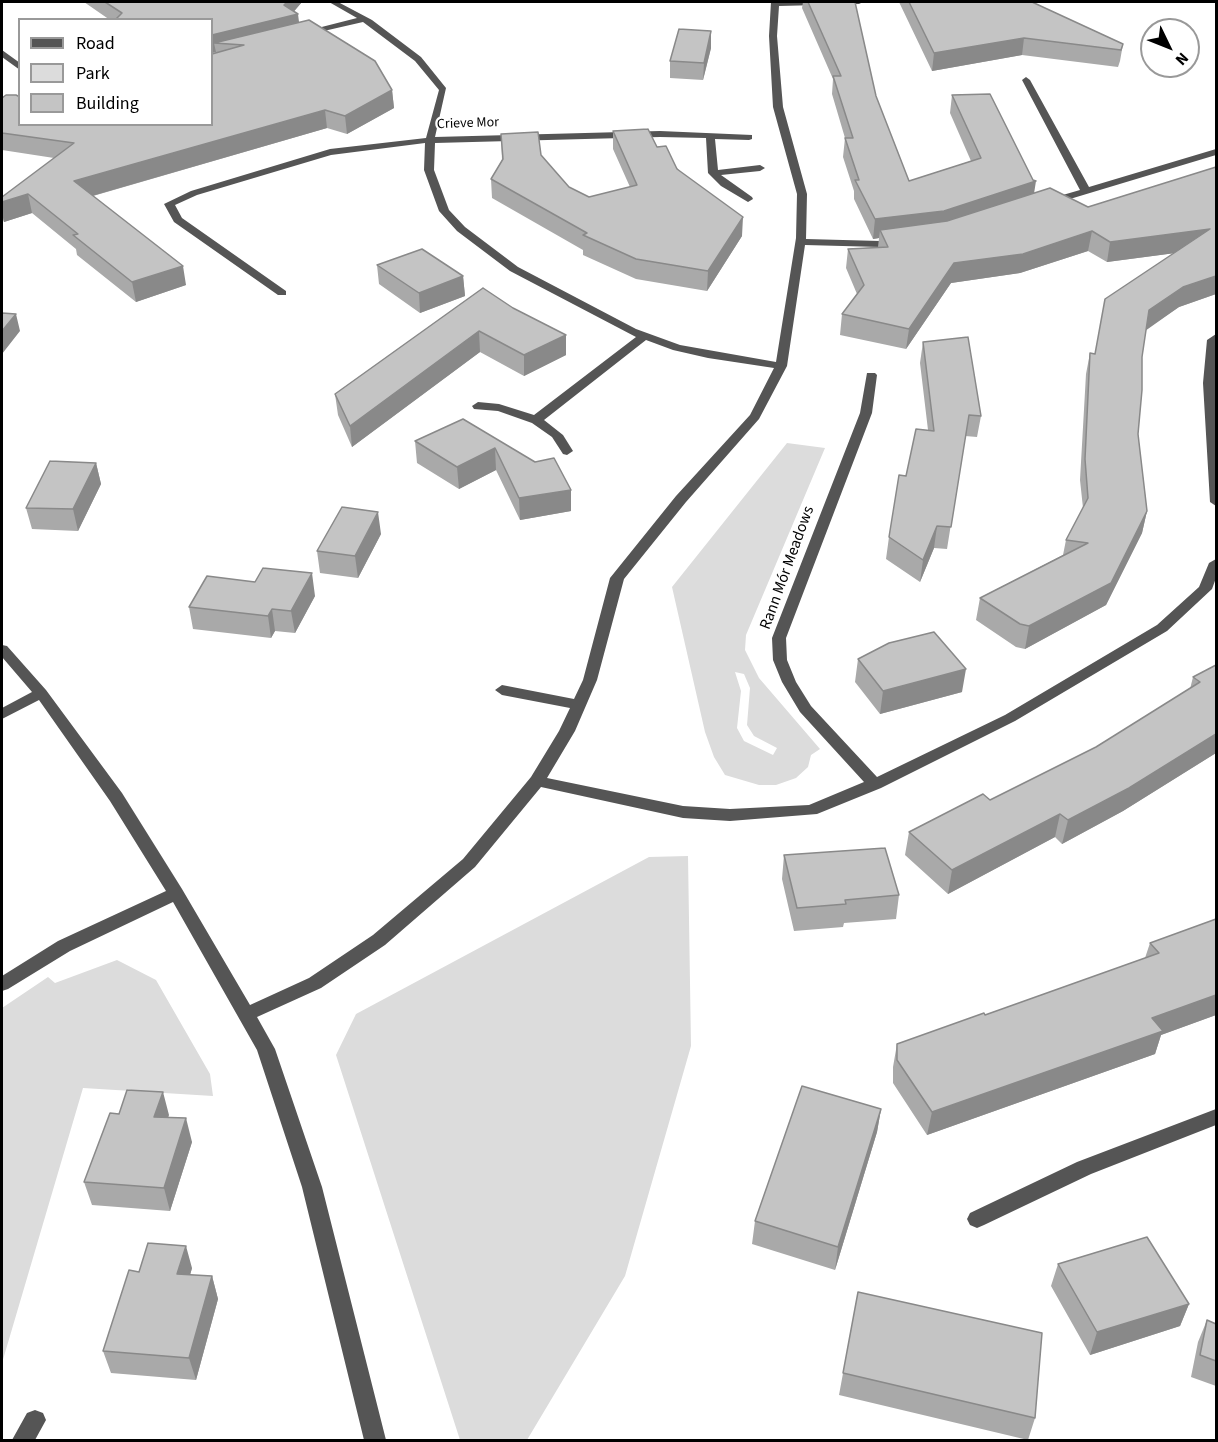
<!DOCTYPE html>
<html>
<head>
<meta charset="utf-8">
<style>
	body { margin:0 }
	#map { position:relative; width:1218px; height:1442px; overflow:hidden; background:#fff; font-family:"Source Sans 3",sans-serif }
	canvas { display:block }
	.frame { position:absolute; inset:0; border:3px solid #000; pointer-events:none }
	.legend { position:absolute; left:18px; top:18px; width:195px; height:108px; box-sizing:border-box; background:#fff; border:2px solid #999; margin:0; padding:8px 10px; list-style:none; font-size:18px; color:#000 }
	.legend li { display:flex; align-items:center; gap:12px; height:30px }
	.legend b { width:30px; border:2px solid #999 }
	.north { position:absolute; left:1140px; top:18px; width:60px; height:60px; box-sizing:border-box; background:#fff; border:2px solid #999; border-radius:50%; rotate:133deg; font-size:16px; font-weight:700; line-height:24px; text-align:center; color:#000 }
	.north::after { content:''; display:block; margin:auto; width:21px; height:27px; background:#000; clip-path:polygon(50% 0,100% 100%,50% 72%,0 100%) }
</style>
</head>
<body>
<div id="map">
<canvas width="1218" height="1442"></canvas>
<div class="frame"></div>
<ul class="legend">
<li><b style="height:8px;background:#555"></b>Road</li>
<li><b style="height:16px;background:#dcdcdc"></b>Park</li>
<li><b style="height:16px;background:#c4c4c4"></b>Building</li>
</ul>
<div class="north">N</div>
</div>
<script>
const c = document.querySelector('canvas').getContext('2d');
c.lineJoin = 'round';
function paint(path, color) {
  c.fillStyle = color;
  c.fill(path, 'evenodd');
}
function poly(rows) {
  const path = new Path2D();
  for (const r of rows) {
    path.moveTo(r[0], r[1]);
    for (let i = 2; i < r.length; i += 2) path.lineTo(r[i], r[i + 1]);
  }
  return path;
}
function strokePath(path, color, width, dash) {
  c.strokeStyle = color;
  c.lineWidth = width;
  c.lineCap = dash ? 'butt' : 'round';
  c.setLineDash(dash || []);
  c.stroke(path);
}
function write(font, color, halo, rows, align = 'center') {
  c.font = font + ' "Source Sans 3",sans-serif';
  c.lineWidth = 4.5;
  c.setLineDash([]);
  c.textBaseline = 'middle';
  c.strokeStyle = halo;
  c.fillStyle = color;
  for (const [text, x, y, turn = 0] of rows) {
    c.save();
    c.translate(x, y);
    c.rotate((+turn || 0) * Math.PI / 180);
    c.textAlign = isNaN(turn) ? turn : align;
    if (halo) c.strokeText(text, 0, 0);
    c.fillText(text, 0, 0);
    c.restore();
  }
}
const green = poly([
	[787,443,825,448,746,635,745,650,759,678,820,749,811,755,808,767,796,778,776,785,759,785,725,775,714,757,705,732,672,587],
	[735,672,744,674,750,688,747,725,754,736,777,748,773,755,744,741,737,728,741,691],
	[688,856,691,1046,625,1276,527,1440,460,1440,336,1055,356,1014,649,857],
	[117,960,156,980,210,1074,213,1096,83,1088,2,1363,2,1008,48,977,55,983]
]);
const minor = poly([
	[329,2,338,2,372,20,421,57,446,88,435,137,660,131,752,135,752,139,749,140,715,139,718,170,760,165,765,168,760,171,721,175,752,197,753,199,748,202,721,186,708,173,706,138,660,137,435,143,434,170,449,210,465,227,518,267,636,329,680,345,776,362,796,238,797,194,773,107,769,36,771,2,863,2,859,4,779,6,777,36,783,107,807,194,806,239,880,241,898,238,903,241,880,247,805,245,787,366,759,419,686,502,624,579,597,680,575,731,547,778,683,806,730,809,809,805,864,782,800,712,782,682,773,660,772,638,860,413,867,373,875,373,877,375,872,413,786,638,787,660,796,682,811,706,877,777,1005,715,1157,625,1199,587,1209,563,1216,559,1216,578,1212,589,1167,631,1015,721,881,788,817,814,730,821,683,818,541,787,475,867,385,945,321,988,257,1017,275,1049,322,1187,386,1440,364,1440,302,1187,257,1050,173,902,70,951,8,989,2,991,2,976,58,941,166,891,110,801,39,700,2,719,2,708,32,692,2,657,2,645,7,646,46,690,122,793,182,889,250,1005,309,978,373,935,463,859,531,777,559,731,570,708,502,695,495,690,502,685,574,699,583,680,610,578,676,496,750,415,774,368,708,358,673,350,646,340,544,420,563,435,573,451,567,455,563,454,552,437,532,423,498,411,474,409,472,406,478,402,499,404,534,415,636,337,510,271,457,231,439,211,424,170,425,143,331,155,197,195,175,205,182,218,286,291,286,295,278,295,174,222,164,204,191,191,330,149,426,138,439,90,415,61,363,22,302,36,302,32,357,18,329,2],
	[2,50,20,63,20,70,2,57,2,50],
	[1026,77,1030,80,1089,187,1216,149,1216,155,1050,205,1042,205,1042,201,1080,190,1022,80,1026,77],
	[1216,334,1215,383,1216,506,1210,502,1203,383,1207,340,1216,334],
	[1216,1109,1216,1125,1091,1174,984,1225,977,1228,970,1225,967,1219,970,1213,1077,1162,1216,1109],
	[35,1410,43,1413,46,1420,35,1440,12,1440,27,1413,35,1410]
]);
const wall = poly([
	[84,2,302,2,294,11,299,23,392,90,394,108,347,134,327,128,93,196,186,285,136,302,77,255,76,249,32,213,4,222,2,216,2,197,54,158,2,150,2,98,20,124,216,52,212,53,212,20,110,20],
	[803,2,855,2,876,96,909,181,971,161,950,113,952,95,1034,193,1088,207,1216,167,1216,294,1179,307,1146,329,1142,357,1138,434,1147,511,1142,533,1106,605,1025,649,1016,647,976,620,980,598,1063,555,1066,540,1083,508,1080,480,1086,374,1090,353,1094,354,1175,253,1107,262,1088,251,1020,273,951,283,906,349,840,335,842,314,857,294,846,268,848,249,878,247,879,238,873,239,854,199,854,191,843,157,845,138,832,94,833,79,802,8],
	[899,2,1032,2,1123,44,1120,61,1118,67,1022,55,932,71],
	[711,31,711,48,703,80,670,78,670,61],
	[613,131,657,147,742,236,707,291,636,279,583,255,583,250,492,198,491,179,502,160,501,134,541,155,569,187,589,197,630,187,613,149],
	[377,265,463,276,465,296,420,313,379,284],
	[483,288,566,355,524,376,480,352,352,447,338,415,335,394],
	[923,342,981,416,977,437,965,436,947,549,934,548,920,582,886,559,889,537,906,476,928,430,920,363],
	[463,419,571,511,520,520,496,470,459,489,417,463,415,441],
	[96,463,101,484,78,531,32,529,26,508],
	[381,534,358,578,320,573,317,551],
	[315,596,295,633,275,631,271,638,193,629,189,607],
	[858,659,962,692,880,714,855,682],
	[1216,665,1216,753,1123,811,1062,844,1055,837,948,894,905,855,909,832,990,800,1096,747,1190,689,1193,677],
	[784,855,899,895,896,919,844,923,843,927,794,931,782,879],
	[1216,919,1216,1015,1161,1035,1155,1054,927,1135,893,1083,893,1067,897,1044,985,1015,1145,958,1150,943],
	[881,1109,877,1132,835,1270,752,1244,755,1221],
	[169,1115,168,1117,192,1142,170,1211,92,1205,84,1182],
	[1058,1264,1189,1304,1180,1326,1090,1355,1051,1286],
	[192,1268,190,1275,212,1276,218,1299,196,1380,111,1373,103,1351,139,1272],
	[858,1292,1035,1418,1028,1440,839,1395],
	[1207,1320,1216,1324,1216,1386,1191,1377,1198,1342]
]);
const shadedWall = poly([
	[287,2,302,2,291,15,298,14,300,30,214,43,216,52,212,53,212,35,284,5],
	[711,31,711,48,703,80,704,63],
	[1024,38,1022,55,932,71,934,53],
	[392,90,394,108,347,134,345,116],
	[325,110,327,128,78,200,74,181],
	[1036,181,1033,200,941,230,880,230,879,238,873,239,875,219],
	[28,194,32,213,4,222,2,213,2,202],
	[743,217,742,236,707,291,708,271],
	[1210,229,1206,249,1107,262,1110,242],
	[1092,231,1088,251,1020,273,951,283,906,349,909,329,954,263],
	[183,266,186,285,136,302,132,282],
	[463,276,465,296,420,313,419,293],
	[1216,276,1216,294,1179,307,1145,331,1149,310,1183,287],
	[16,314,20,331,2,354,2,331],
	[479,331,480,352,352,447,350,426],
	[566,335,566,355,524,376,524,355],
	[495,448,496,470,459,489,457,467],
	[96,463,101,484,78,531,73,509],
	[571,490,571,511,520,520,519,498],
	[1147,511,1142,533,1106,605,1025,649,1029,626],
	[378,512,381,534,358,578,355,556],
	[937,526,934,548,920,582,923,560],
	[312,573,315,596,295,633,291,611],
	[272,609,275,631,271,638,268,616],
	[966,669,962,692,880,714,883,691],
	[1216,724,1216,753,1123,811,1062,844,1068,820],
	[1060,814,1055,837,948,894,952,870],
	[1216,995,1216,1015,1161,1035,1155,1054,927,1135,932,1112,1152,1018],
	[163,1092,169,1115,160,1140,154,1117],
	[881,1109,877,1132,835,1270,838,1247],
	[186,1118,192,1142,170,1211,164,1188],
	[186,1246,192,1268,184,1296,177,1274],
	[212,1276,218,1299,196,1380,189,1358],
	[1189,1304,1180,1326,1090,1355,1097,1332]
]);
const building = poly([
	[105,2,287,2,284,5,298,14,212,35,212,20,115,20,122,13,105,2],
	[808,2,855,2,876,96,909,181,981,158,952,95,990,94,1033,180,1036,181,944,211,875,219,855,180,859,180,845,138,853,138,833,76,841,76,808,2],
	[909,2,1032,2,1123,44,1121,50,1024,38,934,53,909,2],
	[309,20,375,61,392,90,345,116,325,110,74,181,183,266,132,282,73,235,78,234,28,194,2,202,2,197,74,143,2,133,2,98,6,95,16,95,20,97,20,124,212,124,212,54,244,45,214,43,309,20],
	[679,29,711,31,704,63,670,61,679,29],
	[648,129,657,147,666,146,677,169,743,217,708,271,636,259,583,235,587,233,491,179,503,159,501,134,538,132,541,155,569,187,589,197,637,185,613,131,648,129],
	[1216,167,1216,276,1183,287,1149,310,1142,357,1142,390,1138,434,1147,511,1111,583,1029,626,1020,624,980,598,1088,543,1066,540,1088,498,1085,459,1090,353,1095,354,1105,299,1210,229,1110,242,1092,231,1023,254,954,263,909,329,842,314,864,285,848,249,888,247,880,230,947,221,1050,188,1088,207,1216,167],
	[422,249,463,276,419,293,377,265,422,249],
	[483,288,513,308,566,335,524,355,479,331,350,426,335,394,483,288],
	[2,313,16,314,2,331,2,313],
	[968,337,981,416,969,415,951,527,937,526,923,560,889,537,899,475,906,476,916,429,934,431,923,342,968,337],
	[463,419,535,462,554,458,571,490,519,498,495,448,457,467,415,441,463,419],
	[50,461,96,463,73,509,26,508,50,461],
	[342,507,378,512,355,556,317,551,342,507],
	[263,568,312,573,291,611,272,609,268,616,189,607,207,576,255,582,263,568],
	[934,632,966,669,883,691,858,659,889,643,934,632],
	[1216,665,1216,734,1129,788,1068,820,1060,814,952,870,909,832,983,794,990,800,1096,747,1200,682,1193,677,1216,665],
	[885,848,899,895,845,900,846,904,797,908,784,855,885,848],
	[1216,919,1216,995,1152,1018,1163,1031,932,1112,897,1060,897,1044,984,1013,985,1015,1159,953,1150,943,1216,919],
	[802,1086,881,1109,838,1247,755,1221,802,1086],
	[127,1090,163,1092,154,1117,186,1118,164,1188,84,1182,110,1113,119,1114,127,1090],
	[1147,1237,1189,1304,1097,1332,1058,1264,1147,1237],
	[148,1243,186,1246,177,1274,212,1276,189,1358,103,1351,129,1270,139,1272,148,1243],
	[858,1292,1042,1333,1035,1418,843,1373,858,1292],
	[1207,1320,1216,1324,1216,1361,1200,1355,1207,1320]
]);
const farStreetnames = [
	["Crieve Mor",468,124,-2]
];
const streetNames = [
	["Rann Mór Meadows",788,568,-70]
];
paint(green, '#dcdcdc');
paint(minor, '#555');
paint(wall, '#a9a9a9');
paint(shadedWall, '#898989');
paint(building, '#c4c4c4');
strokePath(building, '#898989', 1.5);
write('14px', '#000', '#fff', farStreetnames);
write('16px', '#000', '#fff', streetNames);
</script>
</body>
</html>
